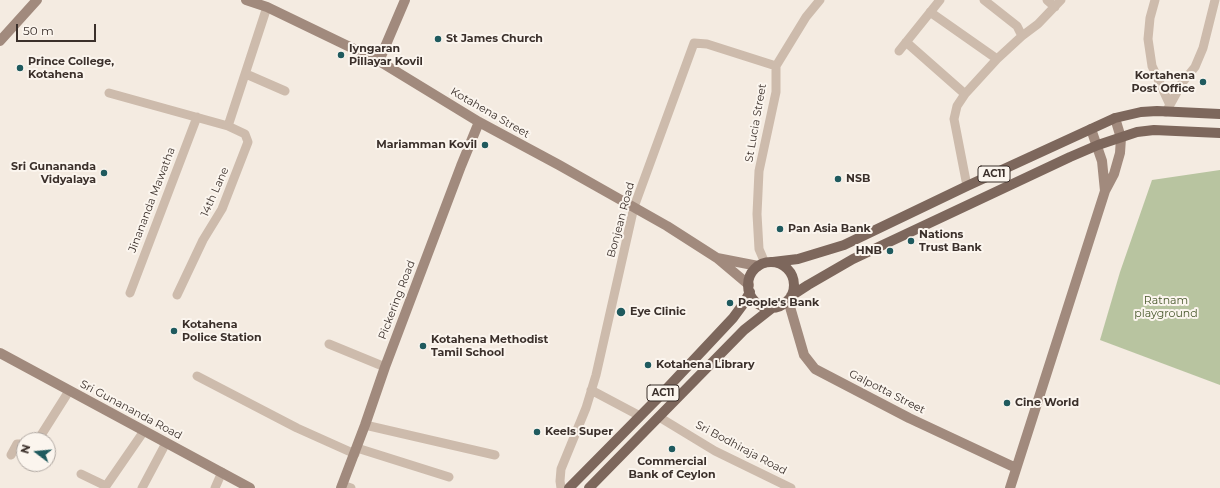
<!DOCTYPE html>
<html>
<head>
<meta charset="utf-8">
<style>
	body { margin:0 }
	#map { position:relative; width:1220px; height:488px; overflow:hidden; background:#f4ebe1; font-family:Montserrat,sans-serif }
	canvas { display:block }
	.north { position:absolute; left:16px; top:432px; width:40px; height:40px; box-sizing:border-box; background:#fbf5ee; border:1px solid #aea6a0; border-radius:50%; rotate:286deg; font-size:11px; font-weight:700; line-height:16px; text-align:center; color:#3b302b }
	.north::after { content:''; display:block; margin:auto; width:14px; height:18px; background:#1f5a5e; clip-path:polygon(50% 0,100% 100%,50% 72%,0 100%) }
	.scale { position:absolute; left:16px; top:24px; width:80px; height:18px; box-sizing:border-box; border:2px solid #3b302b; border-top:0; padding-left:5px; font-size:12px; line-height:14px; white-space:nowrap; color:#3b302b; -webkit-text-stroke:3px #fbf5ee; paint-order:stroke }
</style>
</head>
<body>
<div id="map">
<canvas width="1220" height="488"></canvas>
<div class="north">N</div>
<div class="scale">50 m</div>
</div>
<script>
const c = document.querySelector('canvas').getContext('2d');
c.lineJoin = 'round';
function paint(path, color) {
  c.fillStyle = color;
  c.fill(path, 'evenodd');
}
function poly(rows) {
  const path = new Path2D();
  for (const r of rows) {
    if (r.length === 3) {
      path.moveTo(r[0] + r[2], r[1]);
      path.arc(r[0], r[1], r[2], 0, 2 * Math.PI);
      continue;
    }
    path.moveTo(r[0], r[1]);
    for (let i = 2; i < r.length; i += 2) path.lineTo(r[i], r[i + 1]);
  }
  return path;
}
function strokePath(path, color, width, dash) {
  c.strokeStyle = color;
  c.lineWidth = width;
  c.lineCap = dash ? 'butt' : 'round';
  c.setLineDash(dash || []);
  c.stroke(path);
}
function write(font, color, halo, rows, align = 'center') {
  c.font = font + ' Montserrat,sans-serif';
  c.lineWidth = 4;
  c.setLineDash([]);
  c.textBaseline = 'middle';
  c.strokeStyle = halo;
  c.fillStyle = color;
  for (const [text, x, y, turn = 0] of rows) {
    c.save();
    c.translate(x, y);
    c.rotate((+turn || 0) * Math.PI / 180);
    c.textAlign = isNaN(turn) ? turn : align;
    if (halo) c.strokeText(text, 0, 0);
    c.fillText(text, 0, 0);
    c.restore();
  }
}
const green = poly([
	[1220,170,1220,385,1100,340,1120,272,1152,180]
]);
const street = poly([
	[984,0,1017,26,1022,36],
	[1047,0,1055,7],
	[1155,0,1150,18,1148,39,1152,66,1170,105],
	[930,12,997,59],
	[906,42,965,94],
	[899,51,940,0],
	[246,74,285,91],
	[109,93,228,126,267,7],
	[1166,112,1182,83,1195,67,1203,48,1215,0],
	[967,186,954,119,957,106,965,94,997,59,1022,36,1038,24,1061,0],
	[765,263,759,249,757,214,759,171,776,92,776,66,806,17,820,0],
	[130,293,197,117],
	[177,295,203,240,222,209,248,142,245,134,228,126],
	[329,344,385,367],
	[197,376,297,428,355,454],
	[591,390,640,416],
	[659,417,715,451,791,488],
	[365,425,495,455],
	[38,440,69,391],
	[357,448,449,477],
	[11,455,17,444,20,444,24,445],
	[81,474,106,486,144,431],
	[342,485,351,488],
	[142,488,166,443],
	[215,488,222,472],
	[561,488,560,481,561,469,586,408,596,375,634,207,694,43,707,44,776,66]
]);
const secondary = poly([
	[246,0,267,7,379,61,479,122,559,165,667,226,717,258,749,285],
	[0,41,37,0],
	[379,61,405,0],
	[1091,129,1102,161,1105,191],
	[717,258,758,266],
	[788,300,804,355,815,369,909,418,1016,468],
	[0,353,250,488],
	[341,488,365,425,385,367,461,166,479,122],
	[1010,488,1105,191,1114,174,1120,153,1121,138,1115,118]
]);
const primary = poly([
	[773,262,798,259,844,245,967,186,1115,118,1141,112,1157,111,1220,114],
	[771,285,23],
	[791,296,808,285,853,259,1070,157,1098,145,1137,132,1154,130,1220,133],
	[569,488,656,400,733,318,744,303,750,292],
	[589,488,744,330,772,308]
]);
const markers = [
	[438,39,4,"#1f5a5e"],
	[341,55,4,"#1f5a5e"],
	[20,68,4,"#1f5a5e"],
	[1203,82,4,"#1f5a5e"],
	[485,145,4,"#1f5a5e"],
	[104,173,4,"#1f5a5e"],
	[838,179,4,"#1f5a5e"],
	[780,229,4,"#1f5a5e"],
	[911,241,4,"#1f5a5e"],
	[890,251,4,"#1f5a5e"],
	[730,303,4,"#1f5a5e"],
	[621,312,5,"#1f5a5e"],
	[174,331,4,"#1f5a5e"],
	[423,346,4,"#1f5a5e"],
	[648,365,4,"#1f5a5e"],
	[1007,403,4,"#1f5a5e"],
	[537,432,4,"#1f5a5e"],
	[672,449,4,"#1f5a5e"]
];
const shields = [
	[994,174,32],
	[663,393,32]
];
const shieldNames = [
	["AC11",994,174],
	["AC11",663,393]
];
const poiNames = [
	["St James Church",446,39],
	["Iyngaran",349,49],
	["Pillayar Kovil",349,62],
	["Prince College,",28,62],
	["Kotahena",28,75],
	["Kortahena",1195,76,"right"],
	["Post Office",1195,89,"right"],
	["Mariamman Kovil",477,145,"right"],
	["Sri Gunananda",96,167,"right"],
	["Vidyalaya",96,180,"right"],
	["NSB",846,179],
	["Pan Asia Bank",788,229],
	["Nations",919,235],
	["Trust Bank",919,248],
	["HNB",882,251,"right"],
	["People's Bank",738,303],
	["Eye Clinic",630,312],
	["Kotahena",182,325],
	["Police Station",182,338],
	["Kotahena Methodist",431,340],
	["Tamil School",431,353],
	["Kotahena Library",656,365],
	["Cine World",1015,403],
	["Keels Super",545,432],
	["Commercial",672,462,"center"],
	["Bank of Ceylon",672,475,"center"]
];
const streetNames = [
	["Kotahena Street",490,113,30],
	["St Lucia Street",756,123,-80],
	["14th Lane",215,192,-66],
	["Jinananda Mawatha",152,200,-69],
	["Bonjean Road",621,220,-75],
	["Pickering Road",397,300,-69],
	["Galpotta Street",887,392,27],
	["Sri Gunananda Road",131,410,28],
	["Sri Bodhiraja Road",741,448,28]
];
const parkNames = [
	["Ratnam",1166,301],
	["playground",1166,314]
];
paint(green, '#b8c4a0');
strokePath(street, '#cdbbac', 9);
strokePath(secondary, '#a18a7d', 10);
strokePath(primary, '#7d675c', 10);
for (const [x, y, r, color] of markers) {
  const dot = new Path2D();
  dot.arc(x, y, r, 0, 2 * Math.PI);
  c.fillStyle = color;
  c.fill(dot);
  strokePath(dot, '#fbf5ee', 1.5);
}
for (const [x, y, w] of shields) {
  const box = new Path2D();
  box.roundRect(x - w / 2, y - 8, w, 16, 3);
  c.fillStyle = '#fbf5ee';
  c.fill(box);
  strokePath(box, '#3b302b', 1);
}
write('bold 10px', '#3b302b', null, shieldNames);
write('bold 11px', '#3b302b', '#fbf5ee', poiNames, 'left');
write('11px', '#3b302b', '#fbf5ee', streetNames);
write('11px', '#4a5a2e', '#fbf5ee', parkNames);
</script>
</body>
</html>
